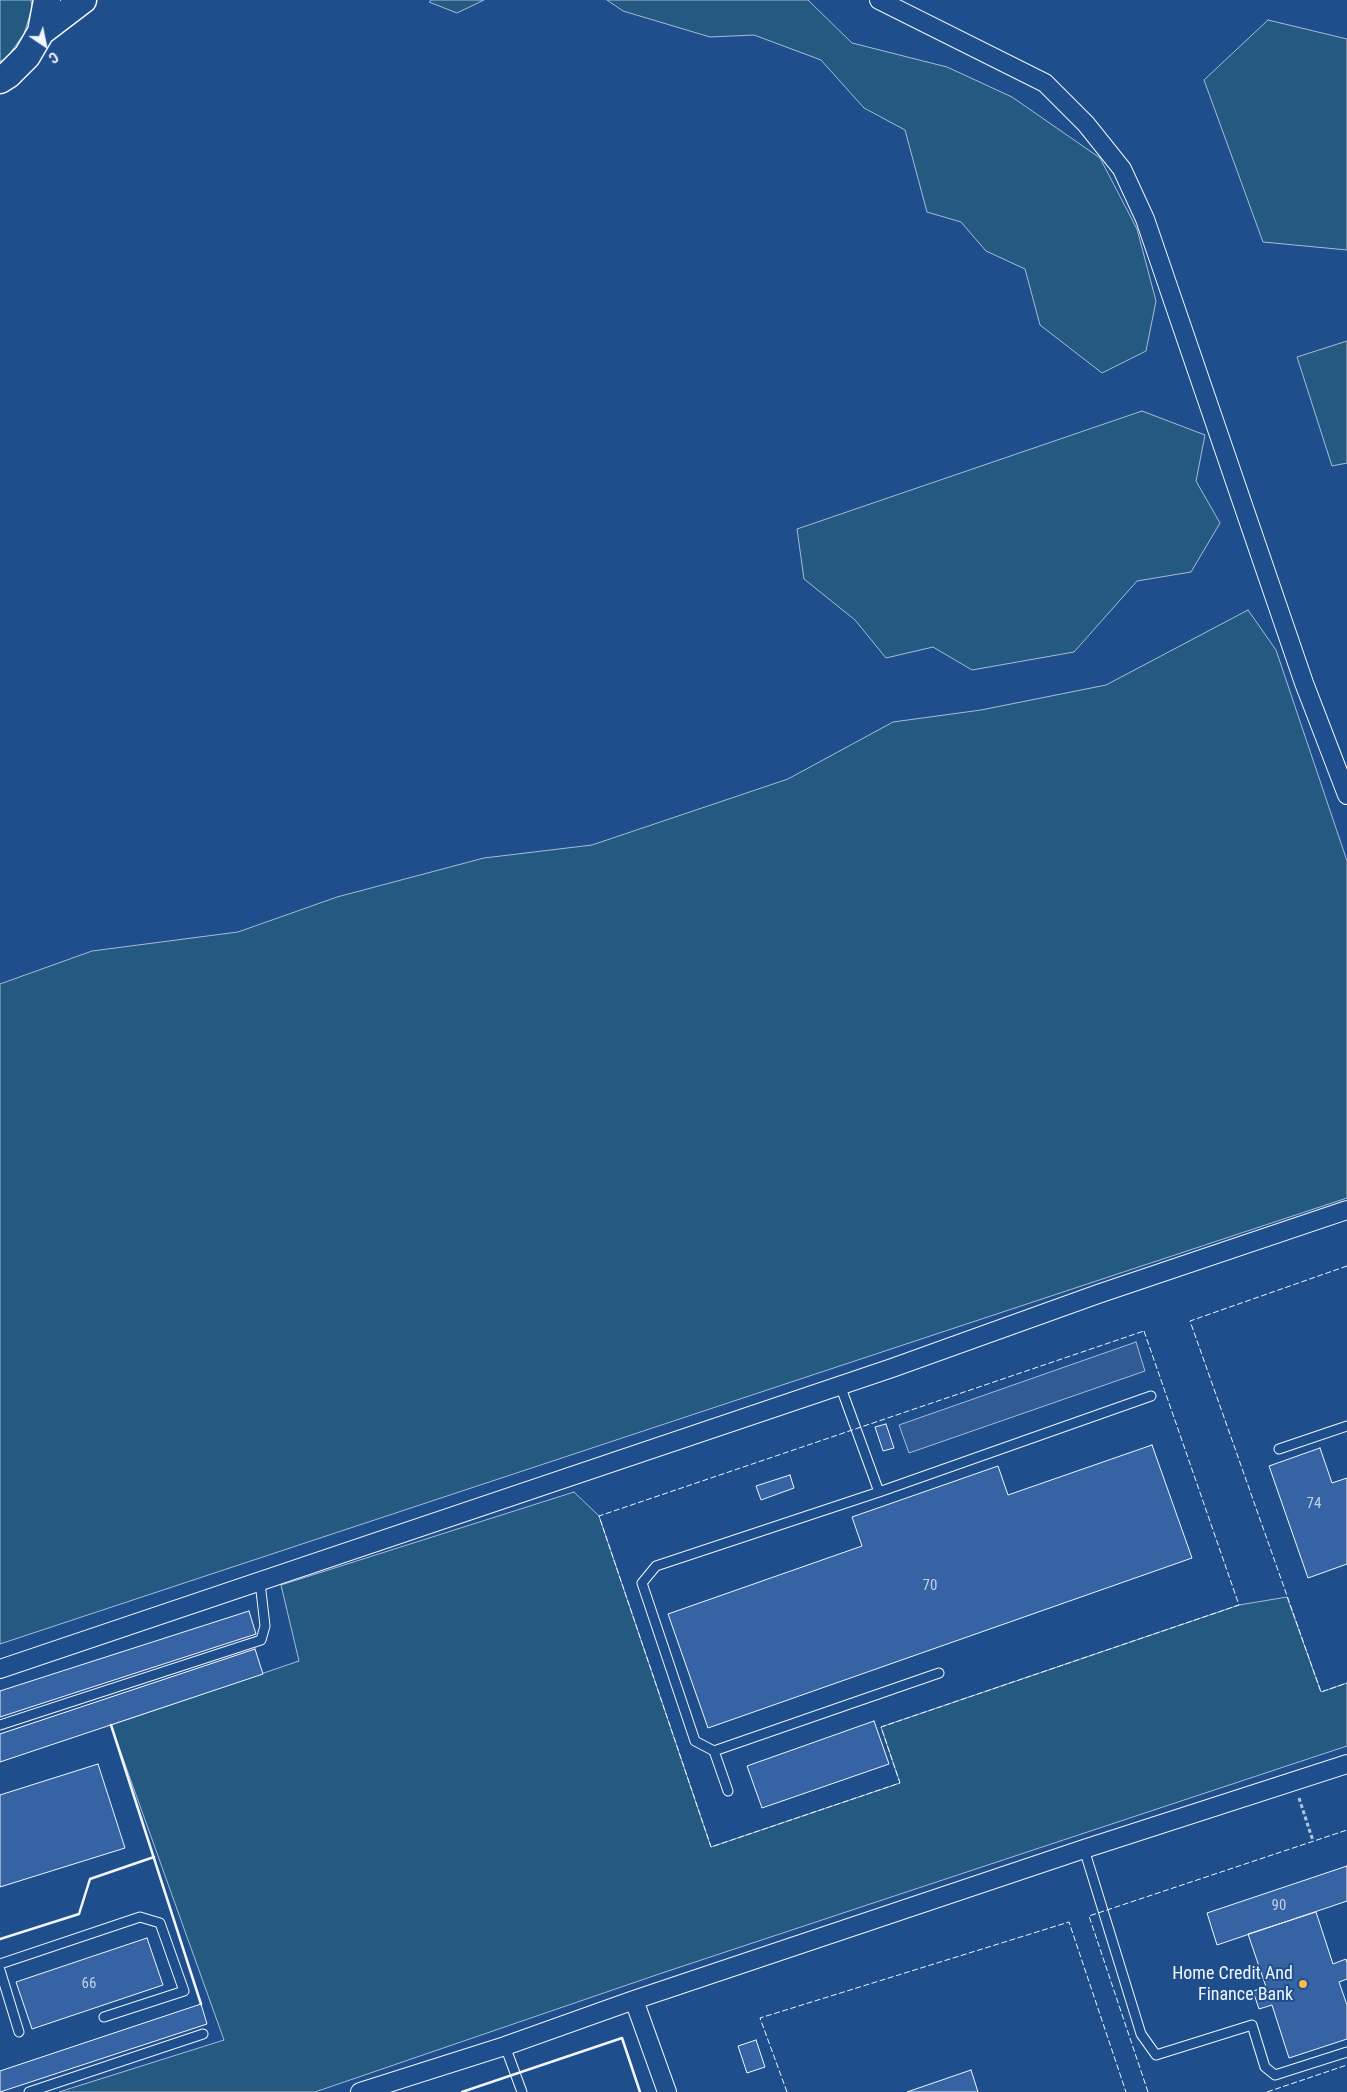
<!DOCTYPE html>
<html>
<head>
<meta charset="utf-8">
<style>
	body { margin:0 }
	#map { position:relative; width:1347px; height:2092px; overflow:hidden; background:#1f4e8c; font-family:"Roboto Condensed",sans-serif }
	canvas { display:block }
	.north { position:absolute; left:20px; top:20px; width:50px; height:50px; -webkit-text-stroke:4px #1f4e8c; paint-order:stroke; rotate:146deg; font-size:14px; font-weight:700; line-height:20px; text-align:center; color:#f2f6ff }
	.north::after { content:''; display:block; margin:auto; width:18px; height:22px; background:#f2f6ff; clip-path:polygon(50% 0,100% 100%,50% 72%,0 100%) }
</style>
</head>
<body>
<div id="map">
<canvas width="1347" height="2092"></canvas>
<div class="north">С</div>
</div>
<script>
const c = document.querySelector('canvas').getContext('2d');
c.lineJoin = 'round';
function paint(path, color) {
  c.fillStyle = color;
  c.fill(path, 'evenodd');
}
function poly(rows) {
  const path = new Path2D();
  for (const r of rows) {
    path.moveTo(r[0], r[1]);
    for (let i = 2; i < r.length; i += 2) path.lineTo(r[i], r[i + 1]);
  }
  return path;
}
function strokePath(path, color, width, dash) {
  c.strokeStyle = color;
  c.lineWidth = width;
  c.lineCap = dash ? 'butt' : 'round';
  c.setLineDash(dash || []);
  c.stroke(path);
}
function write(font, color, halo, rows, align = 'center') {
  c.font = font + ' "Roboto Condensed",sans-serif';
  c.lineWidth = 4;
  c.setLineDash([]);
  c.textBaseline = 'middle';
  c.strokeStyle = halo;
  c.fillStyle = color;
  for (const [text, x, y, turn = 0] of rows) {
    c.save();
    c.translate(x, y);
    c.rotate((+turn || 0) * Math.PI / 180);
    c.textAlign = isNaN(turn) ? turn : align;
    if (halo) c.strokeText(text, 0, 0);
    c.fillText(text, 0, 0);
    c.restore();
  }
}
const green = poly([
	[0,0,31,0,32,8,24,34,8,56,0,62,0,0],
	[431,0,484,0,457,13,429,2,431,0],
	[607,0,808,0,852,43,947,67,1012,97,1100,158,1137,229,1156,301,1146,351,1102,373,1040,325,1025,269,986,251,961,222,927,212,905,130,864,108,821,60,754,35,710,37,623,11,607,0],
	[1268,20,1347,39,1347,250,1263,242,1204,80,1268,20],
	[1347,341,1347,463,1332,466,1297,357,1347,341],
	[1142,411,1205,435,1196,481,1220,523,1191,572,1137,581,1074,652,972,670,933,647,886,658,855,620,804,579,797,529,1142,411],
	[1248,610,1276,650,1347,861,1347,1198,0,1644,0,984,92,951,238,932,337,897,484,858,592,845,788,779,893,722,981,710,1106,685,1248,610],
	[574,1492,599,1516,711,1847,900,1783,881,1727,1239,1605,1287,1597,1321,1692,1347,1683,1347,1746,662,1973,315,2092,59,2092,224,2040,111,1725,299,1661,281,1585,574,1492]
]);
const parking = poly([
	[1136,1342,1145,1371,909,1453,899,1425,1136,1342]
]);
const building = poly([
	[886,1424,894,1448,883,1451,875,1427,886,1424],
	[1152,1445,1192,1558,708,1728,668,1614,862,1546,852,1517,998,1466,1008,1495,1152,1445],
	[1320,1448,1332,1483,1347,1478,1347,1564,1308,1578,1269,1466,1320,1448],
	[790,1475,794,1488,761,1500,756,1486,790,1475],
	[249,1611,256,1634,0,1717,0,1691,249,1611],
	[255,1649,263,1674,0,1762,0,1734,255,1649],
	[874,1721,889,1764,762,1808,747,1766,874,1721],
	[98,1764,125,1848,0,1887,0,1795,98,1764],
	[1347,1866,1347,1901,1217,1945,1207,1913,1347,1866],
	[1316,1912,1333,1964,1346,1959,1347,1963,1347,1979,1339,1982,1347,2005,1347,2039,1289,2058,1272,2005,1259,2009,1253,1991,1266,1987,1248,1934,1316,1912],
	[147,1938,163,1985,32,2029,16,1982,147,1938],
	[201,2004,207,2024,0,2092,0,2071,201,2004],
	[756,2040,765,2067,747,2073,738,2046,756,2040],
	[971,2070,978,2092,907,2092,971,2070]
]);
const path = poly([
	[1299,1798,1313,1841]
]);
const lane = poly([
	[840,1385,879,1492,1151,1396],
	[1279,1449,1347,1426],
	[879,1492,656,1566,642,1583,695,1741,714,1751,939,1673],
	[0,1725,261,1640,265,1626,260,1582],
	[714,1751,728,1791],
	[1084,1849,1141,2034,1156,2055,1252,2025,1265,2067,1275,2075,1347,2052],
	[0,1964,140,1917,160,1923,184,1991,104,2017],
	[0,1970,19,2032],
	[505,2046,522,2092],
	[29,2092,203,2034]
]);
const street = poly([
	[879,0,1045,83,1086,124,1122,169,1145,219,1304,683,1347,795],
	[0,1669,892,1368,1098,1294,1347,1210],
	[634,2000,667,2092],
	[360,2092,505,2046,634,2000,1084,1849,1347,1764]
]);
const primary = poly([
	[41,32,83,0],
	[0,80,8,75,27,56,41,32,47,0]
]);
const fence = poly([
	[1347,1266,1190,1321,1321,1692,1347,1683],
	[1144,1331,1239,1605,881,1727,900,1783,711,1847,599,1516,1144,1331],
	[787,2092,760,2018,1069,1922,1126,2092],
	[1148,2092,1089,1916,1347,1830],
	[1267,2092,1347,2065]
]);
const wall = poly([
	[111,1725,201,2004],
	[0,1939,79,1914,90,1879,154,1857],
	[462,2092,622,2038,640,2092]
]);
const markers = [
	[1303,1984,5,"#ffb74d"]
];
const numberNames = [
	["74",1314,1504],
	["70",930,1586],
	["90",1279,1906],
	["66",89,1984]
];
const poiNames = [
	["Home Credit And",1293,1974],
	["Finance Bank",1293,1995]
];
paint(green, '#245a82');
strokePath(green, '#a8bbd7', 1);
paint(parking, '#305b95');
strokePath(parking, '#a8bbd7', 1);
paint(building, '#3563a3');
strokePath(building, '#f2f6ff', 1);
strokePath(lane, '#f2f6ff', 11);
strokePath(street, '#f2f6ff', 20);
strokePath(primary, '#f2f6ff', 29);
strokePath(path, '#b3c4dc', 3, [4, 2.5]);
strokePath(lane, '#1f4e8c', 9);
strokePath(street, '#1f4e8c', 18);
strokePath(primary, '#1f4e8c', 26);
strokePath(fence, '#f2f6ff', 1, [6, 2.5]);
strokePath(wall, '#f2f6ff', 2.5);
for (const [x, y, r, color] of markers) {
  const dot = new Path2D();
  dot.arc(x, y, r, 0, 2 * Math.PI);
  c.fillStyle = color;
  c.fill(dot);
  strokePath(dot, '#1f4e8c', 2);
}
write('15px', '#c3d1e8', null, numberNames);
write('18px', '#f2f6ff', '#1f4e8c', poiNames, 'right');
</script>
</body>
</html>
